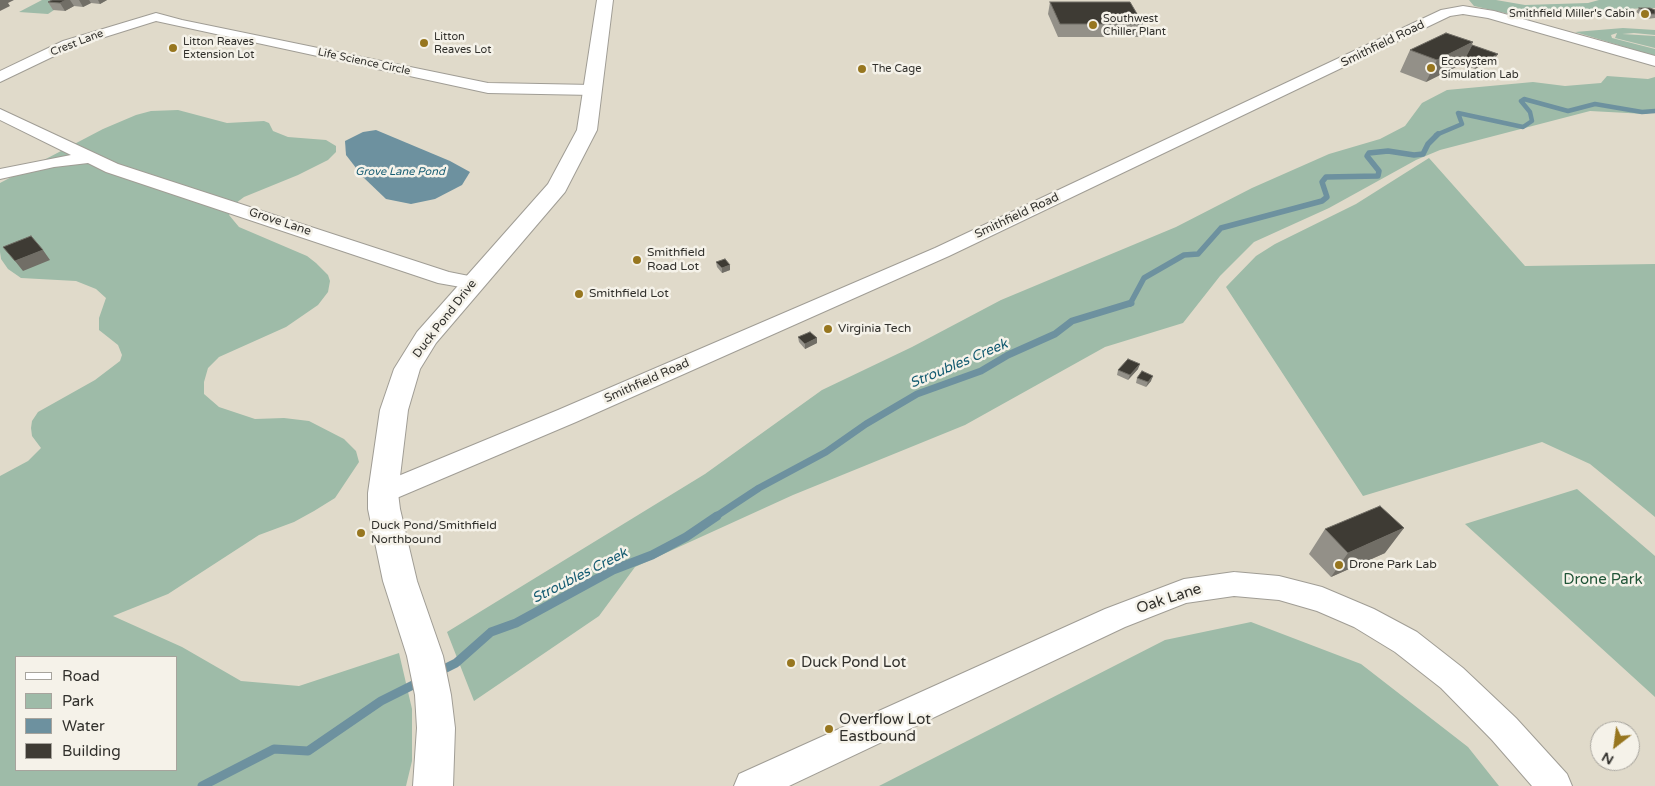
<!DOCTYPE html>
<html>
<head>
<meta charset="utf-8">
<style>
	body { margin:0 }
	#map { position:relative; width:1655px; height:786px; overflow:hidden; background:#e8e5dc; font-family:"Varela Round",sans-serif }
	canvas { display:block }
	.legend { position:absolute; left:15px; top:656px; width:162px; height:115px; box-sizing:border-box; background:#f5f2e9; border:1px solid #a7a49d; margin:0; padding:6px 9px; list-style:none; font-size:15px; color:#31302c }
	.legend li { display:flex; align-items:center; gap:10px; height:25px }
	.legend b { width:25px; border:1px solid #a7a49d }
	.north { position:absolute; left:1590px; top:721px; width:50px; height:50px; box-sizing:border-box; background:#f5f2e9; border:1px solid #a7a49d; border-radius:50%; rotate:210deg; font-size:14px; font-weight:700; line-height:20px; text-align:center; color:#31302c }
	.north::after { content:''; display:block; margin:auto; width:18px; height:22px; background:#97761f; clip-path:polygon(50% 0,100% 100%,50% 72%,0 100%) }
</style>
</head>
<body>
<div id="map">
<canvas width="1655" height="786"></canvas>
<ul class="legend">
<li><b style="height:6px;background:#fff"></b>Road</li>
<li><b style="height:14px;background:#9ebba8"></b>Park</li>
<li><b style="height:14px;background:#6d919f"></b>Water</li>
<li><b style="height:14px;background:#3e3b34"></b>Building</li>
</ul>
<div class="north">N</div>
</div>
<script>
const c = document.querySelector('canvas').getContext('2d');
c.lineJoin = 'round';
function paint(path, color) {
  c.fillStyle = color;
  c.fill(path, 'evenodd');
}
function poly(rows) {
  const path = new Path2D();
  for (const r of rows) {
    path.moveTo(r[0], r[1]);
    for (let i = 2; i < r.length; i += 2) path.lineTo(r[i], r[i + 1]);
  }
  return path;
}
function strokePath(path, color, width, dash) {
  c.strokeStyle = color;
  c.lineWidth = width;
  c.lineCap = dash ? 'butt' : 'round';
  c.setLineDash(dash || []);
  c.stroke(path);
}
function write(font, color, halo, rows, align = 'center') {
  c.font = font + ' "Varela Round",sans-serif';
  c.lineWidth = 5;
  c.setLineDash([]);
  c.textBaseline = 'middle';
  c.strokeStyle = halo;
  c.fillStyle = color;
  for (const [text, x, y, turn = 0] of rows) {
    c.save();
    c.translate(x, y);
    c.rotate((+turn || 0) * Math.PI / 180);
    c.textAlign = isNaN(turn) ? turn : align;
    if (halo) c.strokeText(text, 0, 0);
    c.fillText(text, 0, 0);
    c.restore();
  }
}
const built = poly([
	[0,0,1655,0,1655,786,0,786],
	[16,657,176,657,176,770,16,770],
	[1600,731,1630,731,1630,761,1600,761]
]);
const green = poly([
	[42,0,94,0,54,10,48,14,19,12],
	[1469,0,1496,0,1525,5,1588,3,1599,0,1655,0,1655,8,1558,11,1537,14,1527,18,1474,6],
	[1623,28,1655,30,1655,35,1634,33,1622,34,1655,36,1655,48,1615,38,1617,33,1611,35,1612,38,1655,49,1655,56,1575,32],
	[1607,76,1648,79,1655,77,1655,111,1646,114,1590,111,1440,150,1416,160,1329,208,1254,242,1220,276,1183,323,1105,347,965,425,793,495,635,567,599,616,474,701,447,632,705,474,822,390,912,347,1001,300,1176,227,1252,188,1329,154,1380,139,1405,126,1422,103,1447,90,1533,82,1565,86,1601,83],
	[178,110,227,123,264,121,269,123,273,131,288,137,326,140,336,146,336,152,328,160,298,175,244,197,236,203,229,215,239,227,307,256,316,263,328,275,330,281,328,292,318,305,286,327,219,357,208,368,204,382,204,394,219,407,255,419,284,418,309,421,344,439,356,451,359,462,335,498,314,511,294,522,259,535,168,594,113,616,182,647,241,681,299,686,399,653,412,709,412,761,406,786,0,786,0,476,28,461,41,448,32,436,31,428,32,421,38,412,95,380,120,361,122,355,118,345,99,330,99,318,106,298,96,289,76,281,21,278,8,269,1,259,0,252,0,183,103,129,136,115,151,111],
	[16,657,176,657,176,770,16,770],
	[1429,158,1525,266,1655,264,1655,517,1590,464,1542,442,1363,496,1226,287,1256,256,1275,244,1356,204],
	[1577,489,1655,556,1655,697,1465,524],
	[1251,622,1361,664,1468,747,1499,786,879,786,1165,640]
]);
const water = poly([
	[376,130,450,161,470,172,462,185,435,199,411,204,386,199,363,177,346,155,345,141,363,132]
]);
const streamFar3 = poly([
	[1436,135,1462,124,1458,113,1523,127,1532,121,1530,112,1521,101,1524,99,1568,111,1595,104,1642,112,1655,111]
]);
const streamFar2 = poly([
	[1130,304,1144,278,1184,255,1198,254,1221,228,1322,201,1327,197,1322,182,1326,177,1378,176,1379,171,1367,156,1369,153,1388,151,1414,155,1423,154,1428,144,1438,134]
]);
const streamFar1 = poly([
	[715,517,759,488,826,452,866,424,917,394,981,371,1008,355,1055,334,1072,321,1131,303]
]);
const stream = poly([
	[438,672,456,663,491,632,516,623,613,570,652,555,686,537,717,516],
	[202,786,274,749,308,751,381,701,419,682]
]);
const minor = poly([
	[1463,6,1494,11,1655,56,1655,66,1488,18,1463,14,1450,16,949,256,576,422,392,500,383,503,374,500,370,493,374,486,558,410,935,248,1441,10,1463,6],
	[156,13,182,20,488,83,593,85,601,90,593,95,488,93,156,21,73,47,0,82,0,71,63,41,156,13],
	[0,109,118,164,449,272,479,278,482,283,479,288,472,289,438,283,106,172,88,163,54,167,0,179,0,169,71,155,0,120,0,109],
	[1234,572,1279,576,1322,587,1374,609,1417,632,1463,668,1516,718,1567,774,1572,786,1532,786,1492,740,1441,688,1395,652,1354,627,1317,611,1279,600,1234,596,1186,603,1125,627,789,786,734,786,739,774,1105,609,1184,579,1234,572]
]);
const tertiary = poly([
	[597,0,613,0,597,130,565,192,436,343,420,369,408,410,398,493,400,509,417,581,443,656,451,695,455,728,453,786,413,786,417,728,415,695,407,656,383,581,368,509,368,493,380,410,394,369,417,332,548,184,577,130,597,0]
]);
const wall = poly([
	[52,0,107,0,100,4,91,3,83,7,74,6,65,11,53,10,48,2],
	[1050,2,1143,24,1140,37,1058,37,1048,14],
	[1639,8,1655,10,1655,18,1647,19,1636,12],
	[1472,45,1498,54,1495,58,1475,69,1462,64,1426,82,1400,72,1410,50],
	[716,262,730,270,722,273,717,267],
	[798,337,817,343,805,349,799,342],
	[1138,369,1128,380,1117,375,1118,370],
	[1137,378,1151,381,1146,387,1136,383],
	[1325,529,1385,553,1331,577,1309,554]
]);
const shadedWall = poly([
	[0,0,14,0,8,3,10,6,0,11],
	[66,0,70,0,74,6,65,11,60,3],
	[79,0,89,0,91,3,83,7],
	[98,0,107,0,100,4],
	[1473,42,1462,64,1426,82,1437,60],
	[1498,54,1495,58,1475,69,1477,65],
	[43,250,50,260,23,271,15,261],
	[730,265,730,270,722,273,722,268],
	[817,338,817,343,805,349,805,344],
	[1140,364,1138,369,1128,380,1130,375],
	[1153,376,1151,381,1146,387,1148,382],
	[1404,528,1385,553,1331,577,1348,553]
]);
const building = poly([
	[52,0,66,0,60,3,48,2,52,0],
	[1050,2,1130,2,1143,24,1060,24,1050,2],
	[1639,8,1650,8,1655,10,1655,14,1650,14,1639,8],
	[1446,33,1473,42,1437,60,1410,50,1446,33],
	[1472,45,1498,54,1477,65,1464,60,1472,45],
	[31,236,43,250,15,261,3,247,31,236],
	[725,259,730,265,722,268,716,262,725,259],
	[810,332,817,338,805,344,798,337,810,332],
	[1128,359,1140,364,1130,375,1118,370,1128,359],
	[1142,371,1153,376,1148,382,1137,378,1142,371],
	[1380,506,1404,528,1348,553,1325,529,1380,506]
]);
const markers = [
	[1645,14,5,"#97761f"],
	[1093,25,5,"#97761f"],
	[424,43,5,"#97761f"],
	[173,48,5,"#97761f"],
	[1431,68,5,"#97761f"],
	[862,69,5,"#97761f"],
	[637,260,5,"#97761f"],
	[579,294,5,"#97761f"],
	[828,329,5,"#97761f"],
	[361,533,5,"#97761f"],
	[1339,565,5,"#97761f"],
	[791,663,5,"#97761f"],
	[829,729,5,"#97761f"]
];
const farPoinames = [
	["Smithfield Miller's Cabin",1635,14,"right"],
	["Southwest",1103,19],
	["Chiller Plant",1103,32],
	["Litton",434,37],
	["Reaves Lot",434,50],
	["Litton Reaves",183,42],
	["Extension Lot",183,55],
	["Ecosystem",1441,62],
	["Simulation Lab",1441,75],
	["The Cage",872,69]
];
const farStreetnames = [
	["Crest Lane",77,43,-21],
	["Life Science Circle",364,62,12]
];
const farWaternames = [
	["Grove Lane Pond",400,172]
];
const streetNames = [
	["Smithfield Road",1383,44,-26],
	["Smithfield Road",1017,216,-25],
	["Grove Lane",280,222,18],
	["Duck Pond Drive",445,319,-52],
	["Smithfield Road",647,381,-24]
];
const poiNames = [
	["Smithfield",647,253],
	["Road Lot",647,267],
	["Smithfield Lot",589,294],
	["Virginia Tech",838,329],
	["Duck Pond/Smithfield",371,526],
	["Northbound",371,540],
	["Drone Park Lab",1349,565]
];
const waterNames = [
	["Stroubles Creek",959,364,-23],
	["Stroubles Creek",580,576,-27]
];
const nearParknames = [
	["Drone Park",1603,580]
];
const nearStreetnames = [
	["Oak Lane",1169,599,-18]
];
const nearPoinames = [
	["Duck Pond Lot",801,663],
	["Overflow Lot",839,720],
	["Eastbound",839,737]
];
paint(built, '#e0daca');
paint(green, '#9ebba8');
paint(water, '#6d919f');
strokePath(streamFar3, '#6d919f', 4.5);
strokePath(streamFar2, '#6d919f', 5.5);
strokePath(streamFar1, '#6d919f', 7);
strokePath(stream, '#6d919f', 9);
strokePath(minor, '#a09d95', 2);
strokePath(tertiary, '#a09d95', 2);
paint(minor, '#fff');
paint(tertiary, '#fff');
paint(wall, '#939088');
paint(shadedWall, '#716e66');
paint(building, '#3e3b34');
strokePath(building, '#716e66', 1);
for (const [x, y, r, color] of markers) {
  const dot = new Path2D();
  dot.arc(x, y, r, 0, 2 * Math.PI);
  c.fillStyle = color;
  c.fill(dot);
  strokePath(dot, '#f5f2e9', 2);
}
write('11px', '#31302c', '#f5f2e9', farPoinames, 'left');
write('11px', '#31302c', '#f5f2e9', farStreetnames);
write('italic 11px', '#155c72', '#f5f2e9', farWaternames);
write('12px', '#31302c', '#f5f2e9', streetNames);
write('12px', '#31302c', '#f5f2e9', poiNames, 'left');
write('italic 14px', '#155c72', '#f5f2e9', waterNames);
write('15px', '#215538', '#f5f2e9', nearParknames);
write('15px', '#31302c', '#f5f2e9', nearStreetnames);
write('15px', '#31302c', '#f5f2e9', nearPoinames, 'left');
</script>
</body>
</html>
